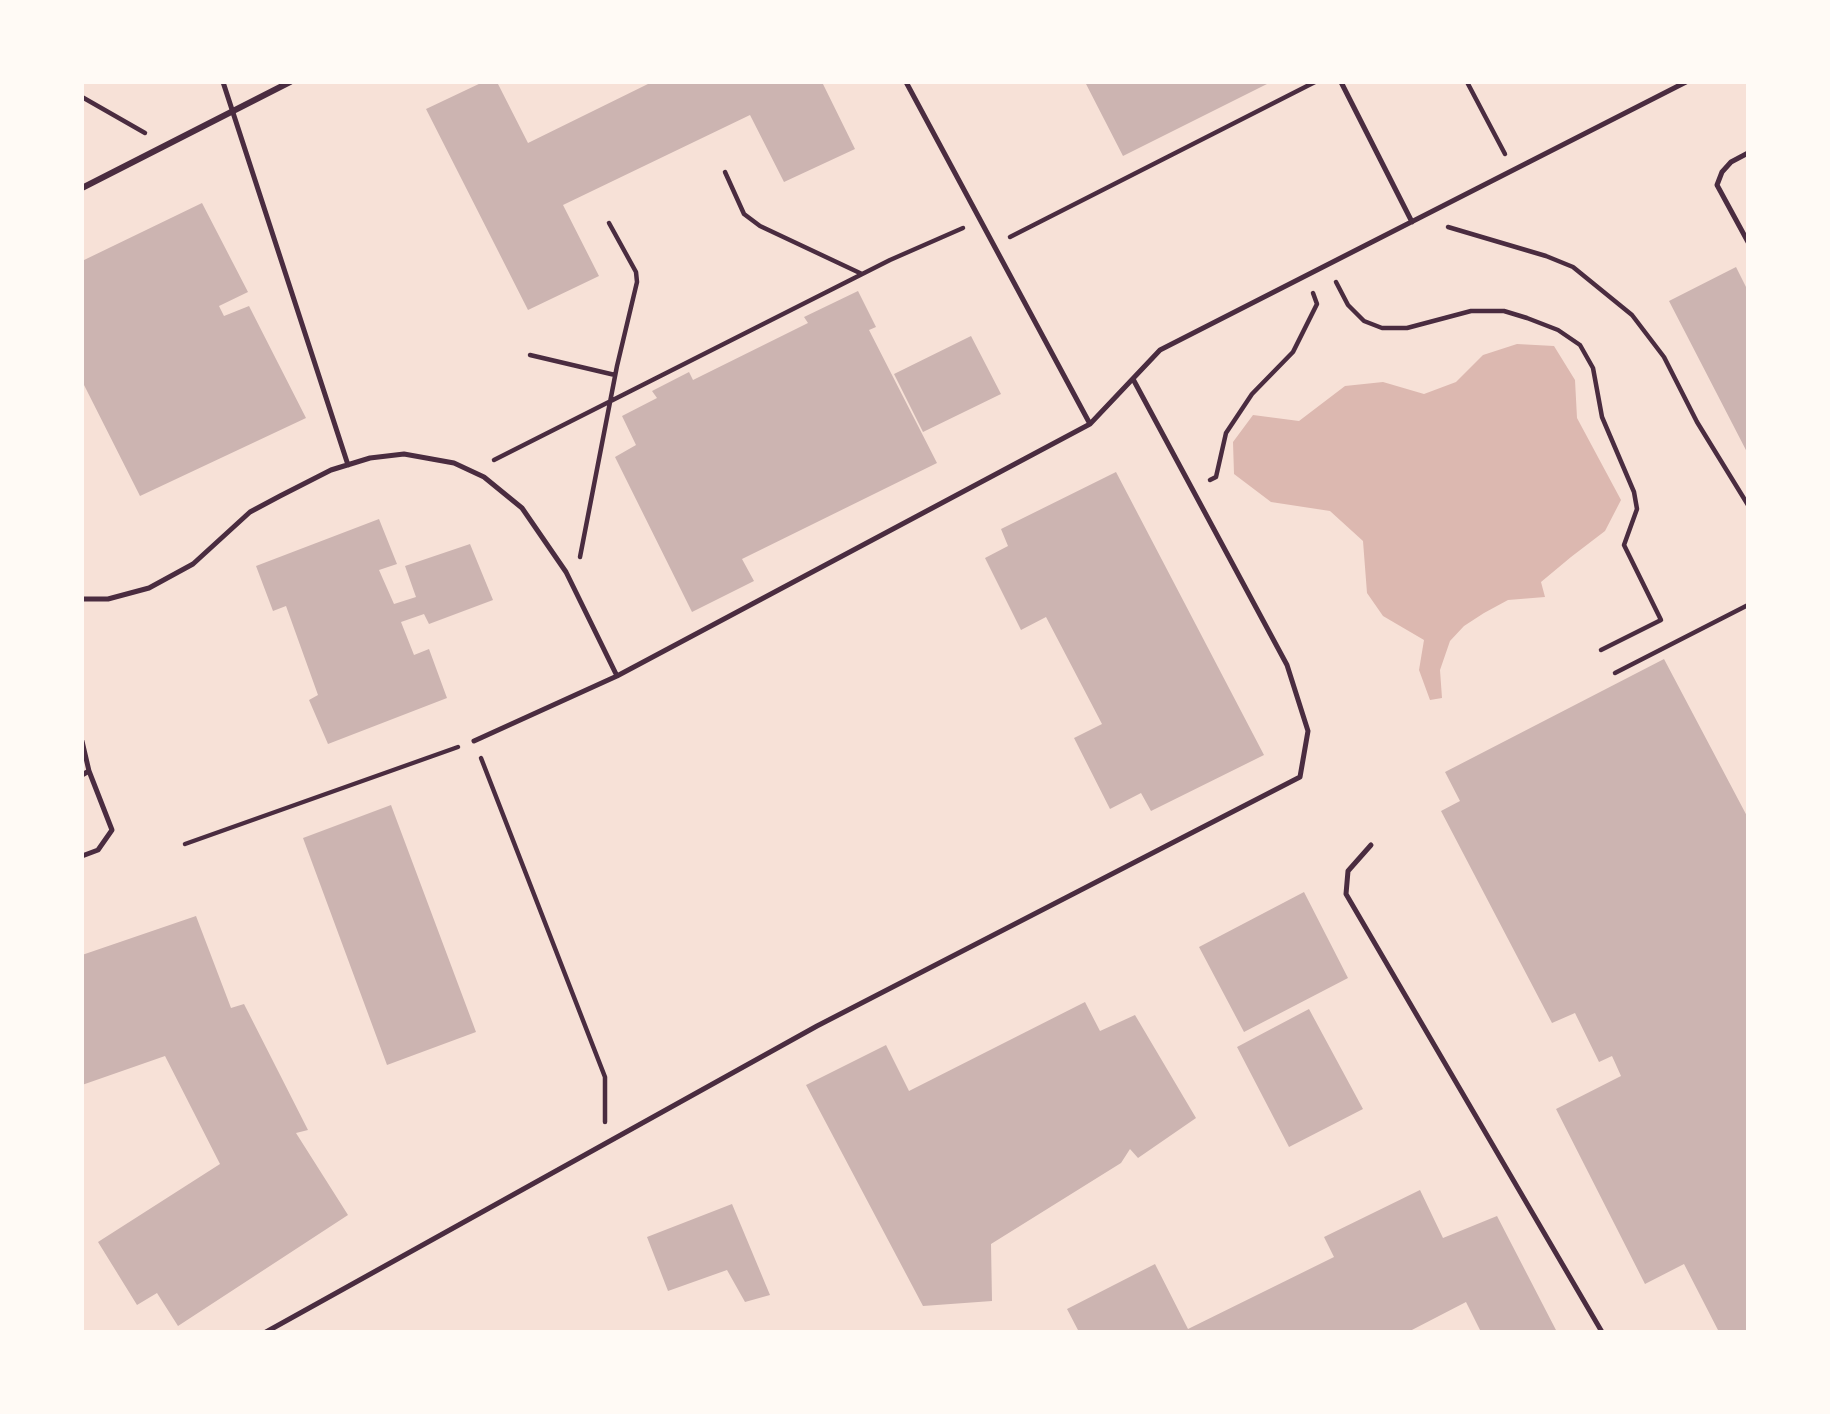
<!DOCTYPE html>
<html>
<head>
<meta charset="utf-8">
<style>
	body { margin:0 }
	#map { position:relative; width:1830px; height:1414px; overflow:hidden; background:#f7e1d7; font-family:"IBM Plex Serif",serif }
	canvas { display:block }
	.frame { position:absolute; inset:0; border:84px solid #fffaf5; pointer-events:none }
</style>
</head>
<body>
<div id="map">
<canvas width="1830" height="1414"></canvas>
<div class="frame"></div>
</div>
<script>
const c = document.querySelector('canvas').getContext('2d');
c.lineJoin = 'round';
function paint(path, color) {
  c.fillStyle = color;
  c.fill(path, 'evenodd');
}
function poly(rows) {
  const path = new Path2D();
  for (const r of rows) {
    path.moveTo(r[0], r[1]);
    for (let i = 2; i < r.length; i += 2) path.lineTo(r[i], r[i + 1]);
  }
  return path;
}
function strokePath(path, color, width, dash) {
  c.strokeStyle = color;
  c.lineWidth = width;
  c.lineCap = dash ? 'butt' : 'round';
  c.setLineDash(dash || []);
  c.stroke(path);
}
const water = poly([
	[1517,344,1554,346,1575,380,1577,418,1621,500,1605,531,1571,557,1541,582,1545,597,1508,600,1484,613,1464,626,1450,641,1440,670,1442,698,1430,700,1419,670,1424,640,1383,616,1367,593,1363,541,1330,511,1271,502,1234,474,1233,442,1253,415,1299,421,1345,386,1383,382,1424,394,1456,382,1483,355]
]);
const building = poly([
	[483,82,497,82,528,143,652,82,822,82,855,149,784,182,750,115,563,205,599,276,528,310,426,109],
	[1085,82,1271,82,1123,156],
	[202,203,248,292,219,306,224,316,249,306,306,418,140,496,82,381,82,261],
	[1736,267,1748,291,1748,454,1669,301],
	[858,291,876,327,869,330,937,463,742,559,754,581,692,612,615,457,636,445,622,416,657,398,652,391,689,372,693,380,808,323,804,317],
	[971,336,1001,394,923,432,894,374],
	[1116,472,1264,755,1151,811,1141,793,1110,809,1074,738,1102,724,1046,617,1021,630,985,558,1008,546,1001,529],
	[379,519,397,564,379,570,394,604,416,597,405,566,470,544,493,600,429,624,424,614,401,622,414,655,429,649,447,698,328,744,309,700,318,695,286,606,273,611,256,566],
	[1664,659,1748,818,1748,1332,1719,1332,1684,1264,1645,1284,1556,1109,1621,1076,1612,1056,1599,1062,1575,1013,1552,1023,1441,811,1460,801,1445,772],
	[391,805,476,1032,387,1065,303,838],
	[1304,892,1348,978,1244,1032,1199,947],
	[196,916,231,1008,244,1004,308,1130,296,1133,348,1215,178,1326,157,1293,137,1305,98,1242,220,1164,165,1056,82,1085,82,955],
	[1085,1002,1100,1031,1135,1015,1196,1118,1138,1158,1130,1149,1121,1163,991,1244,992,1301,923,1306,806,1085,886,1045,909,1091],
	[1309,1009,1363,1109,1289,1147,1237,1047],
	[1420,1190,1443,1238,1497,1216,1557,1332,1481,1332,1466,1302,1408,1332,1079,1332,1067,1309,1155,1264,1188,1329,1334,1257,1324,1237],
	[732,1204,770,1295,745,1302,727,1270,668,1291,647,1237]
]);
const path = poly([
	[1467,82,1505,154],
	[82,97,145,133],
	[725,172,744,214,760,226,862,274],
	[1448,227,1546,256,1573,267,1632,315,1664,357,1697,422,1748,505],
	[1010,237,1315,82],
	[1336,282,1348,305,1364,321,1382,328,1407,328,1471,311,1504,311,1527,318,1558,330,1580,345,1593,368,1602,417,1634,492,1637,509,1624,545,1661,620,1601,650],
	[530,355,615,375],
	[494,460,890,260,963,228],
	[1210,480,1216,477,1226,433,1252,394,1293,352,1317,304,1313,293],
	[580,557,617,366,637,282,636,272,609,223],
	[1615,673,1748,605],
	[481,758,605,1077,605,1122],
	[185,844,458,747]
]);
const service = poly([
	[223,82,348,465],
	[906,82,1090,424],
	[1341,82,1412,222],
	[1748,153,1731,162,1722,172,1717,185,1748,242],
	[82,599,108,599,149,588,193,564,250,512,280,496,331,470,370,458,404,454,454,463,484,477,522,508,566,572,617,676],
	[82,741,89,771,82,775],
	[474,741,617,676,1090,424,1160,350,1686,82],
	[1371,845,1348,871,1346,894,1602,1332],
	[82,856,98,850,112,830,89,771],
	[266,1332,817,1026,1300,777,1308,731,1287,665,1133,379]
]);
const pedestrian = poly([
	[82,188,290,82]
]);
paint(water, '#dcb8b0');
paint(building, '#ccb4b1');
strokePath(path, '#4a2c40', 4.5);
strokePath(service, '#4a2c40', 5);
strokePath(pedestrian, '#4a2c40', 6);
</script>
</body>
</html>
